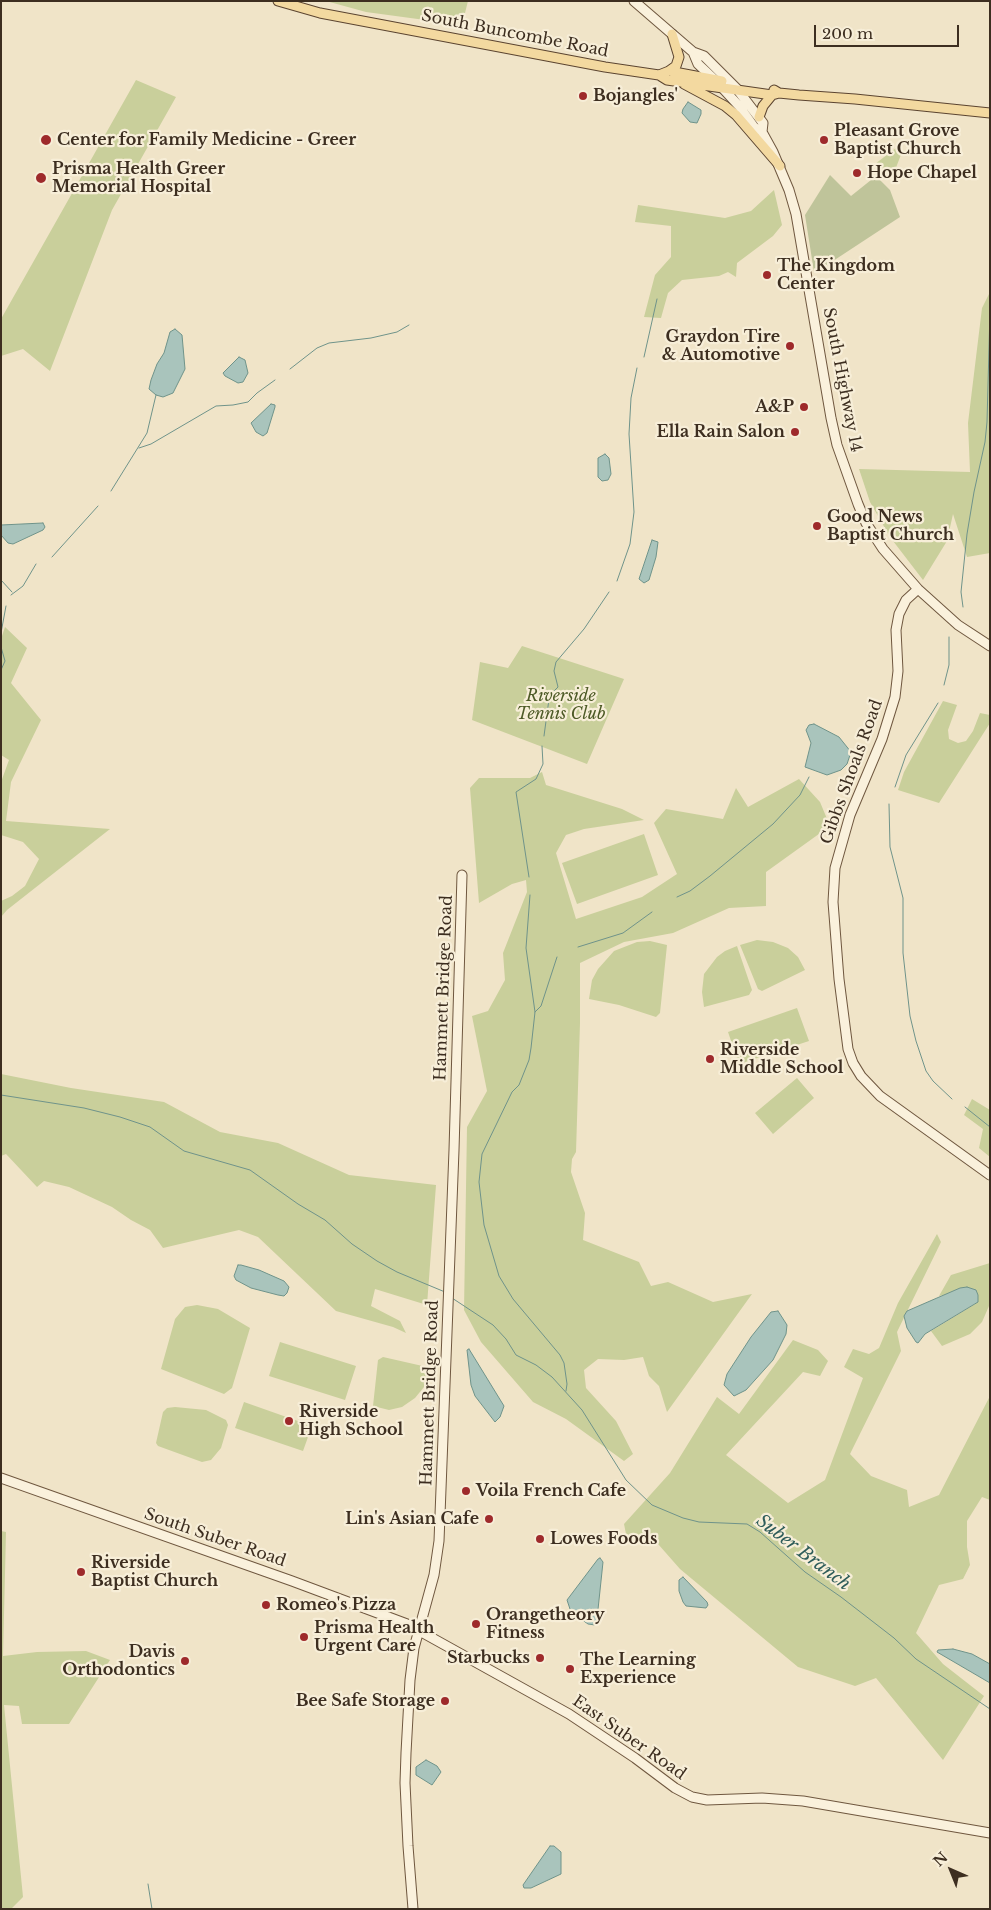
<!DOCTYPE html>
<html>
<head>
<meta charset="utf-8">
<style>
	body { margin:0 }
	#map { position:relative; width:991px; height:1910px; overflow:hidden; background:#f0e4c8; font-family:"Libre Baskerville",serif }
	canvas { display:block }
	.frame { position:absolute; inset:0; border:2px solid #3d2e20; pointer-events:none }
	.north { position:absolute; left:926px; top:1845px; width:50px; height:50px; -webkit-text-stroke:4px #f7eed8; paint-order:stroke; rotate:316deg; font-size:14px; font-weight:700; line-height:20px; text-align:center; color:#3d2e20 }
	.north::after { content:''; display:block; margin:auto; width:18px; height:22px; background:#3d2e20; clip-path:polygon(50% 0,100% 100%,50% 72%,0 100%) }
	.scale { position:absolute; left:814px; top:25px; width:145px; height:22px; box-sizing:border-box; border:2px solid #3d2e20; border-top:0; padding-left:6px; font-size:15px; line-height:18px; white-space:nowrap; color:#3d2e20; -webkit-text-stroke:4px #f7eed8; paint-order:stroke }
</style>
</head>
<body>
<div id="map">
<canvas width="991" height="1910"></canvas>
<div class="frame"></div>
<div class="north">N</div>
<div class="scale">200 m</div>
</div>
<script>
const c = document.querySelector('canvas').getContext('2d');
c.lineJoin = 'round';
function paint(path, color) {
  c.fillStyle = color;
  c.fill(path, 'evenodd');
}
function poly(rows) {
  const path = new Path2D();
  for (const r of rows) {
    path.moveTo(r[0], r[1]);
    for (let i = 2; i < r.length; i += 2) path.lineTo(r[i], r[i + 1]);
  }
  return path;
}
function strokePath(path, color, width, dash) {
  c.strokeStyle = color;
  c.lineWidth = width;
  c.lineCap = dash ? 'butt' : 'round';
  c.setLineDash(dash || []);
  c.stroke(path);
}
function write(font, color, halo, rows, align = 'center') {
  c.font = font + ' "Libre Baskerville",serif';
  c.lineWidth = 4.5;
  c.setLineDash([]);
  c.textBaseline = 'middle';
  c.strokeStyle = halo;
  c.fillStyle = color;
  for (const [text, x, y, turn = 0] of rows) {
    c.save();
    c.translate(x, y);
    c.rotate((+turn || 0) * Math.PI / 180);
    c.textAlign = isNaN(turn) ? turn : align;
    if (halo) c.strokeText(text, 0, 0);
    c.fillText(text, 0, 0);
    c.restore();
  }
}
const green = poly([
	[326,1,468,1,462,25,366,12],
	[136,80,176,97,112,210,50,371,23,349,1,356,1,319],
	[896,148,902,152,892,178,879,171,875,164],
	[774,190,782,225,773,236,737,263,736,277,728,272,719,276,682,280,668,293,661,318,644,317,655,275,671,257,671,226,635,222,638,205,725,218,751,211],
	[990,292,990,553,967,557,953,514,947,541,923,580,890,537,870,502,859,469,970,472,968,423,982,308],
	[5,627,27,648,11,683,41,720,11,782,6,821,110,829,7,910,1,917,1,901,12,896,25,886,39,859,23,842,1,835,1,782,9,760,1,755,1,639],
	[522,646,624,679,587,764,472,720,480,662,508,668],
	[943,701,957,705,948,730,949,739,958,743,966,741,973,731,980,713,990,715,990,723,939,803,898,790,904,772],
	[542,772,546,785,622,809,644,820,584,829,566,835,556,853,576,919,642,897,677,874,654,823,666,809,723,819,736,788,748,807,799,779,820,802,830,826,766,872,766,906,729,908,673,933,624,942,580,963,580,1023,576,1152,572,1159,571,1172,585,1213,583,1240,639,1262,651,1286,668,1282,713,1302,752,1294,667,1412,659,1386,649,1376,643,1357,624,1360,598,1359,584,1370,586,1388,616,1421,633,1454,624,1461,566,1419,533,1402,481,1342,464,1310,467,1127,487,1091,472,1016,488,1011,505,980,503,953,527,892,526,880,512,884,479,903,470,788,479,778,530,778],
	[644,834,658,875,577,904,562,863],
	[757,940,773,942,788,948,798,957,805,970,762,991,758,989,740,945],
	[650,941,667,945,660,1013,656,1017,619,1005,589,999,592,980,598,969,614,951,637,942],
	[737,946,752,990,749,995,704,1007,702,992,704,974,717,957,725,951],
	[797,1008,809,1041,739,1064,728,1032],
	[1,1074,71,1088,164,1102,220,1132,278,1143,349,1175,436,1185,427,1305,375,1289,371,1306,400,1321,406,1333,393,1327,336,1311,258,1237,239,1230,163,1248,150,1230,131,1220,112,1207,69,1187,44,1181,37,1187,6,1154,1,1156],
	[797,1078,814,1098,773,1134,755,1113],
	[972,1099,990,1110,990,1157,979,1148,983,1129,964,1115],
	[937,1234,941,1242,897,1332,901,1351,850,1454,871,1476,907,1490,909,1507,939,1495,990,1396,990,1500,982,1497,967,1521,967,1547,970,1565,963,1579,939,1585,916,1633,943,1664,984,1696,943,1760,876,1678,855,1686,798,1667,680,1569,651,1536,628,1544,624,1524,670,1473,717,1397,739,1414,793,1340,818,1350,828,1361,820,1376,803,1372,726,1455,788,1503,825,1480,863,1378,844,1367,853,1349,869,1354,879,1348,898,1303],
	[990,1263,989,1306,982,1322,970,1334,942,1346,931,1331,975,1304,972,1290,939,1296,951,1275],
	[197,1305,218,1309,250,1328,232,1388,224,1394,161,1369,175,1319,185,1307],
	[280,1342,356,1366,345,1400,269,1376],
	[383,1357,427,1367,424,1387,415,1398,402,1407,389,1410,373,1406,378,1360],
	[244,1402,312,1426,303,1451,235,1428],
	[175,1407,206,1410,226,1420,228,1425,221,1448,211,1460,202,1462,158,1446,156,1443,163,1412,167,1408],
	[1,1531,6,1532,3,1656,37,1652,86,1651,110,1660,69,1724,22,1724,19,1706,4,1705,23,1897,11,1909,1,1909]
]);
const cemetery = poly([
	[830,175,851,196,876,176,890,190,900,217,833,261,814,272,805,215]
]);
const water = poly([
	[688,102,701,110,701,114,697,123,690,122,682,113,683,109,688,102],
	[175,329,182,335,185,369,173,393,163,397,156,395,149,389,151,380,157,364,164,353,170,332,175,329],
	[239,357,245,360,248,373,243,382,238,383,225,376,223,373,239,357],
	[271,404,275,405,275,407,267,433,263,436,256,432,251,423,271,404],
	[605,454,609,458,611,474,608,480,602,481,598,477,598,458,605,454],
	[43,523,45,527,43,530,13,544,8,543,1,535,1,525,43,523],
	[652,540,658,542,656,557,649,580,644,583,639,579,652,540],
	[814,724,839,737,851,752,847,764,841,770,827,775,805,767,811,743,806,730,809,725,814,724],
	[238,1265,241,1265,259,1270,284,1281,289,1287,287,1293,284,1296,278,1295,251,1288,236,1280,234,1276,238,1265],
	[967,1287,976,1290,978,1295,978,1302,925,1334,918,1343,916,1342,907,1328,904,1316,907,1311,960,1288,967,1287],
	[778,1311,787,1325,786,1334,773,1360,746,1390,734,1396,724,1385,727,1374,751,1337,771,1312,778,1311],
	[469,1349,504,1406,500,1417,495,1422,475,1396,471,1385,467,1350,469,1349],
	[600,1558,603,1562,597,1619,595,1625,588,1624,571,1612,567,1600,598,1559,600,1558],
	[683,1577,707,1602,708,1605,706,1608,686,1606,683,1602,679,1591,679,1580,683,1577],
	[953,1649,972,1654,990,1664,990,1683,937,1652,938,1650,953,1649],
	[426,1760,437,1766,441,1772,432,1785,416,1775,416,1767,426,1760],
	[550,1846,554,1846,561,1852,561,1874,531,1888,524,1888,523,1885,550,1846]
]);
const stream = poly([
	[644,357,657,299],
	[290,369,317,348,329,343,371,338,397,332,409,325],
	[139,448,151,444,216,406,233,405,248,402,257,393,275,380],
	[111,491,147,433,156,395],
	[52,557,98,506],
	[1,580,12,592],
	[617,581,630,544,634,512,629,434,631,398,637,368],
	[11,595,23,586,36,564],
	[963,607,961,592,967,534,974,492,985,442,987,422,990,311],
	[1,633,6,606],
	[1,647,5,661,1,670],
	[944,685,949,665,949,637],
	[544,736,549,699,552,693,558,687,554,671,556,662,584,629,609,592],
	[895,787,906,755,938,703],
	[889,804,890,847,903,898,903,953,910,1016,916,1041,926,1071,933,1081,952,1099],
	[529,877,516,792,536,779,543,764,542,746],
	[530,895,526,948,535,1012,531,1048,529,1060,519,1085,512,1092,482,1154,479,1182,484,1225,499,1276,513,1299,560,1355,564,1363,567,1384,566,1391],
	[677,897,690,891,710,876,773,824,800,795,809,777],
	[578,947,623,933,652,912],
	[535,1012,541,1006,557,957],
	[1,1095,84,1108,120,1117,150,1127,184,1151,250,1170,298,1204,325,1220,352,1244,377,1261,397,1272,445,1292],
	[965,1107,990,1127],
	[452,1298,493,1325,506,1339,516,1355,536,1365,552,1377,582,1410,626,1480,652,1505,683,1518,699,1522,747,1524,760,1532,805,1572,841,1597,894,1638,916,1659,990,1709],
	[148,1884,152,1909]
]);
const secondary = poly([
	[634,1,693,52,698,64,716,81,739,106,754,127,762,132,773,152,789,190,796,214,831,418,837,445,858,504,866,523,883,549,918,589,958,625,990,646],
	[693,52,704,56,737,89,763,123,762,132],
	[918,589,906,600,899,614,896,630,898,671,895,697,882,739,850,815,835,868,833,902,839,979,848,1049,853,1063,861,1076,880,1096,990,1175],
	[1,1478,292,1581,407,1624,569,1714,635,1758,675,1788,692,1797,707,1800,762,1798,803,1801,990,1833],
	[413,1909,408,1846,405,1783,406,1753,410,1680,414,1648,434,1575,439,1541,454,1150,462,875]
]);
const primary = poly([
	[278,1,320,13,605,67,659,75,667,80,772,95,779,93],
	[669,71,676,66,679,57,672,34],
	[659,75,669,71,722,81],
	[684,84,725,106,736,115,780,166],
	[774,90,779,93,799,95,855,99,990,113],
	[759,117,763,106,772,95]
]);
const markers = [
	[583,96,5,"#9e2a2b"],
	[46,140,6,"#9e2a2b"],
	[824,140,5,"#9e2a2b"],
	[857,173,5,"#9e2a2b"],
	[41,178,6,"#9e2a2b"],
	[767,275,5,"#9e2a2b"],
	[790,346,5,"#9e2a2b"],
	[804,407,5,"#9e2a2b"],
	[795,432,5,"#9e2a2b"],
	[817,526,5,"#9e2a2b"],
	[710,1059,5,"#9e2a2b"],
	[289,1421,5,"#9e2a2b"],
	[466,1491,5,"#9e2a2b"],
	[489,1519,5,"#9e2a2b"],
	[540,1539,5,"#9e2a2b"],
	[81,1572,5,"#9e2a2b"],
	[266,1605,5,"#9e2a2b"],
	[476,1624,5,"#9e2a2b"],
	[304,1637,5,"#9e2a2b"],
	[540,1658,5,"#9e2a2b"],
	[185,1661,5,"#9e2a2b"],
	[570,1669,5,"#9e2a2b"],
	[445,1701,5,"#9e2a2b"]
];
const streetNames = [
	["South Buncombe Road",515,34,11],
	["South Highway 14",842,380,79],
	["Gibbs Shoals Road",852,772,-70],
	["Hammett Bridge Road",444,988,-88],
	["Hammett Bridge Road",430,1393,-88],
	["South Suber Road",215,1538,19],
	["East Suber Road",629,1738,35]
];
const poiNames = [
	["Bojangles'",593,96],
	["Pleasant Grove",834,131],
	["Baptist Church",834,149],
	["Center for Family Medicine - Greer",57,140],
	["Prisma Health Greer",52,169],
	["Memorial Hospital",52,187],
	["Hope Chapel",867,173],
	["The Kingdom",777,266],
	["Center",777,284],
	["Graydon Tire",780,337,"right"],
	["& Automotive",780,355,"right"],
	["A&P",794,407,"right"],
	["Ella Rain Salon",785,432,"right"],
	["Good News",827,517],
	["Baptist Church",827,535],
	["Riverside",720,1050],
	["Middle School",720,1068],
	["Riverside",299,1412],
	["High School",299,1430],
	["Voila French Cafe",476,1491],
	["Lin's Asian Cafe",479,1519,"right"],
	["Lowes Foods",550,1539],
	["Riverside",91,1563],
	["Baptist Church",91,1581],
	["Romeo's Pizza",276,1605],
	["Orangetheory",486,1615],
	["Fitness",486,1633],
	["Prisma Health",314,1628],
	["Urgent Care",314,1646],
	["Davis",175,1652,"right"],
	["Orthodontics",175,1670,"right"],
	["Starbucks",530,1658,"right"],
	["The Learning",580,1660],
	["Experience",580,1678],
	["Bee Safe Storage",435,1701,"right"]
];
const parkNames = [
	["Riverside",561,696],
	["Tennis Club",561,714]
];
const waterNames = [
	["Suber Branch",803,1553,37]
];
paint(green, '#c9cf9b');
paint(cemetery, '#bfc49a');
paint(water, '#a9c4bc');
strokePath(water, '#6f938a', 1);
strokePath(stream, '#6f938a', 1);
strokePath(secondary, '#6f573f', 11);
strokePath(primary, '#5b4430', 11);
strokePath(secondary, '#faf1dc', 9);
strokePath(primary, '#f3d9a0', 9);
for (const [x, y, r, color] of markers) {
  const dot = new Path2D();
  dot.arc(x, y, r, 0, 2 * Math.PI);
  c.fillStyle = color;
  c.fill(dot);
  strokePath(dot, '#f7eed8', 2);
}
write('16px', '#3d2e20', '#f7eed8', streetNames);
write('bold 16px', '#3d2e20', '#f7eed8', poiNames, 'left');
write('italic 16px', '#4d5a26', '#f7eed8', parkNames);
write('italic 18px', '#2f5d5a', '#f7eed8', waterNames);
</script>
</body>
</html>
